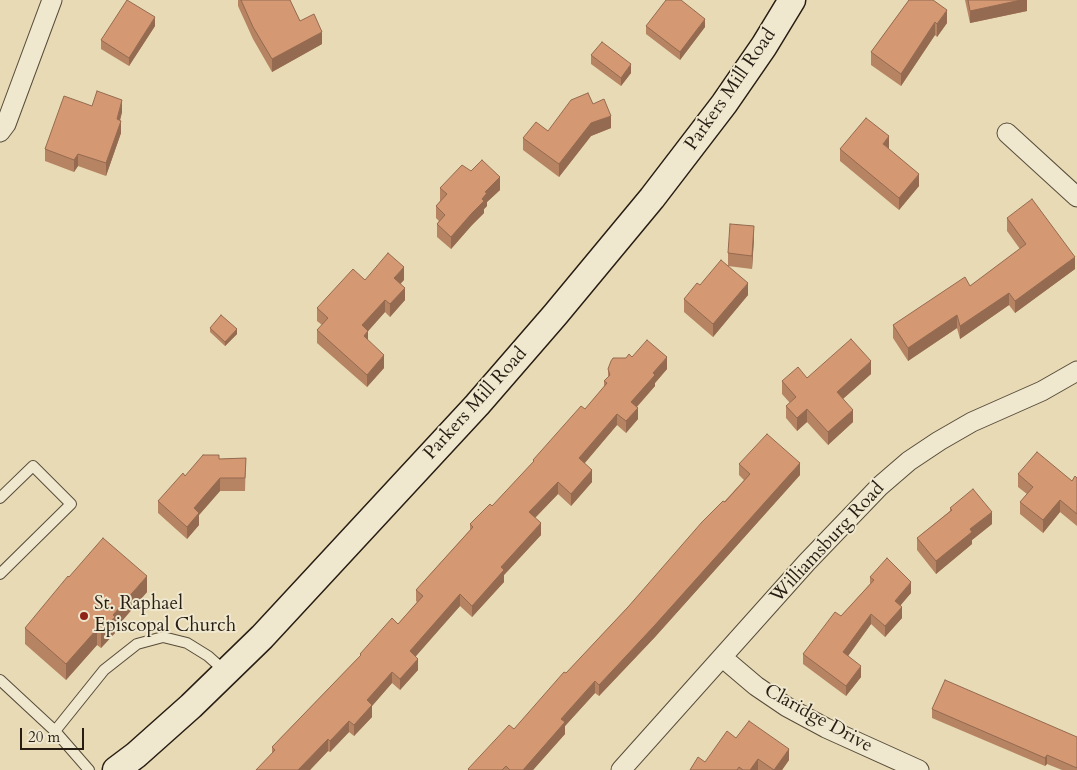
<!DOCTYPE html>
<html>
<head>
<meta charset="utf-8">
<style>
	body { margin:0 }
	#map { position:relative; width:1077px; height:770px; overflow:hidden; background:#e7dab4; font-family:Cardo,serif }
	canvas { display:block }
	.scale { position:absolute; left:20px; top:728px; width:64px; height:22px; box-sizing:border-box; border:2px solid #271d13; border-top:0; padding-left:6px; font-size:15px; line-height:18px; white-space:nowrap; color:#271d13; -webkit-text-stroke:4px #efe7ce; paint-order:stroke }
</style>
</head>
<body>
<div id="map">
<canvas width="1077" height="770"></canvas>
<div class="scale">20 m</div>
</div>
<script>
const c = document.querySelector('canvas').getContext('2d');
c.lineJoin = 'round';
function poly(rows) {
  const path = new Path2D();
  for (const r of rows) {
    path.moveTo(r[0], r[1]);
    for (let i = 2; i < r.length; i += 2) path.lineTo(r[i], r[i + 1]);
  }
  return path;
}
function strokePath(path, color, width, dash) {
  c.strokeStyle = color;
  c.lineWidth = width;
  c.lineCap = dash ? 'butt' : 'round';
  c.setLineDash(dash || []);
  c.stroke(path);
}
function paint(path, color) {
  c.fillStyle = color;
  c.fill(path, 'evenodd');
}
function write(font, color, halo, rows, align = 'center') {
  c.font = font + ' Cardo,serif';
  c.lineWidth = 4;
  c.setLineDash([]);
  c.textBaseline = 'middle';
  c.strokeStyle = halo;
  c.fillStyle = color;
  for (const [text, x, y, turn = 0] of rows) {
    c.save();
    c.translate(x, y);
    c.rotate((+turn || 0) * Math.PI / 180);
    c.textAlign = isNaN(turn) ? turn : align;
    if (halo) c.strokeText(text, 0, 0);
    c.fillText(text, 0, 0);
    c.restore();
  }
}
const service = poly([
	[0,498,33,466,71,504,0,574],
	[0,680,55,731,89,770],
	[55,731,104,670,137,644,163,637,187,643,208,656,226,672]
]);
const minor = poly([
	[0,132,6,124,52,0],
	[1007,133,1077,197],
	[723,658,756,686,787,707,826,728,919,770],
	[621,770,807,562,880,486,909,461,939,441,972,422,1042,391,1077,371]
]);
const secondary = poly([
	[116,770,136,755,191,706,262,637,477,405,555,315,652,198,724,104,764,46,792,0]
]);
const wall = poly([
	[238,0,290,0,300,21,322,44,272,72,253,39,238,6],
	[909,0,947,23,937,37,935,35,901,86,871,65,871,52],
	[965,0,1027,0,1027,11,970,23],
	[155,26,129,66,101,49,101,40],
	[646,26,705,27,680,60,646,34],
	[591,55,631,73,621,86,591,64],
	[593,104,611,128,591,136,559,177,523,150,523,138,548,131],
	[92,106,122,112,120,121,121,133,106,176,78,166,74,172,45,161,45,149],
	[840,149,919,186,899,210,840,161],
	[471,171,500,190,487,202,487,206,484,209,484,213,472,225,451,249,437,237,437,224,439,221,436,218,436,206,440,201,440,188],
	[1007,218,1075,269,1015,313,1009,305,960,339,957,328,908,361,893,338,893,325,970,286,1020,249,1007,231],
	[754,238,752,269,728,266,748,295,713,337,684,312,684,299,700,285,728,266,728,253],
	[404,280,401,283,405,300,390,317,385,312,368,331,368,341,384,368,367,387,317,343,317,330,322,325,317,321,317,308],
	[210,328,237,334,225,346,210,332],
	[632,357,667,369,655,383,655,386,637,407,638,419,626,433,617,425,584,463,592,482,571,506,558,494,535,518,541,535,504,575,504,582,472,617,460,606,415,656,418,670,400,690,392,683,372,706,372,717,354,736,349,732,330,752,328,751,310,770,256,770,272,754,272,747,360,656,360,654,398,624,417,602,416,601,416,590,470,530,470,524,492,506,533,463,533,460,585,409,604,387,604,381,608,377,608,369,626,358],
	[871,374,843,399,853,422,828,445,807,422,797,431,786,418,786,406,790,403,782,394,782,381,807,378],
	[246,458,245,491,220,491,199,515,199,525,187,539,158,513,158,501,185,476,219,459],
	[739,464,800,475,655,637,599,696,595,693,565,726,565,734,533,770,468,770,468,769,514,729,628,607,744,480,739,475],
	[1018,474,1072,481,1077,478,1077,526,1060,512,1043,533,1020,514,1020,502,1027,494,1018,487],
	[950,508,992,524,972,540,972,544,936,574,917,550,917,538,950,511],
	[69,577,147,592,115,629,115,633,101,648,97,645,66,680,25,644,25,628],
	[870,577,911,593,900,605,902,618,885,637,871,624,848,656,861,677,846,696,803,664,803,654,841,616,870,584],
	[932,709,1077,737,1077,770,1062,770,1047,764,1045,766,932,718],
	[736,738,789,760,782,770,690,770,705,762]
]);
const shadedWall = poly([
	[1021,0,1027,0,1027,11,970,23,970,11],
	[947,10,947,23,937,37,937,24],
	[155,17,155,26,129,66,129,58],
	[705,19,705,27,680,60,680,52],
	[935,22,935,35,901,86,901,74],
	[322,32,322,44,272,72,272,59],
	[631,64,631,73,621,86,621,78],
	[122,100,122,112,117,131,117,119],
	[611,116,611,128,591,136,559,177,559,164,591,123],
	[121,121,121,133,106,176,106,163],
	[889,136,889,149,883,144],
	[78,154,78,166,74,172,74,160],
	[919,174,919,186,899,210,899,198],
	[500,177,500,190,487,202,487,206,484,209,484,213,472,225,451,249,451,237,482,199,485,192],
	[754,226,754,238,752,269,752,256],
	[1075,257,1075,269,1015,313,1015,301],
	[404,267,404,280,394,290,394,278],
	[748,283,748,295,713,337,713,324],
	[405,288,405,300,390,317,390,304],
	[1009,293,1009,305,960,339,960,326],
	[385,300,385,312,362,338,362,325],
	[957,315,957,328,908,361,908,348],
	[237,329,237,334,225,346,225,342],
	[368,331,368,344,364,336],
	[384,355,384,368,367,387,367,375],
	[667,357,667,369,655,383,655,386,631,413,631,402,653,373],
	[871,361,871,374,837,404,837,392],
	[638,408,638,419,626,433,626,421],
	[807,409,807,422,797,431,797,418],
	[853,410,853,422,828,445,828,432],
	[617,414,617,425,579,470,579,458],
	[800,463,800,475,655,637,599,696,599,685],
	[592,470,592,482,571,506,571,494],
	[220,478,220,491,199,515,199,525,187,539,187,527,194,508],
	[558,482,558,494,529,524,529,512],
	[1060,500,1060,512,1043,533,1043,520],
	[992,512,992,524,972,540,972,544,936,574,936,561,970,529],
	[541,523,541,535,504,575,504,582,472,617,472,606,501,567],
	[147,576,147,592,115,629,115,633,101,648,101,632,113,615],
	[911,582,911,593,895,612,895,601],
	[460,594,460,606,410,663,410,651],
	[902,607,902,618,885,637,885,626],
	[871,614,871,624,843,663,843,652],
	[97,629,97,645,66,680,66,664],
	[418,659,418,670,400,690,400,679],
	[861,666,861,677,846,696,846,686],
	[392,672,392,683,372,706,372,717,354,736,354,725,367,700],
	[595,681,595,693,565,726,565,734,533,770,523,770,561,719],
	[349,721,349,732,330,752,330,741],
	[328,739,328,751,310,770,298,770],
	[789,749,789,760,782,770,774,770],
	[1047,755,1047,764,1045,766,1045,758],
	[758,759,758,770,750,770]
]);
const building = poly([
	[127,0,155,17,129,58,101,40,127,0],
	[241,0,290,0,300,21,314,14,322,32,272,59,253,27,241,0],
	[666,0,681,0,705,19,680,52,646,26,666,0],
	[909,0,933,0,947,10,937,24,935,22,901,74,871,52,909,0],
	[968,0,1021,0,970,11,968,0],
	[602,42,631,64,621,78,591,55,602,42],
	[97,91,122,100,117,119,121,121,106,163,78,154,74,160,45,149,64,96,92,106,97,91],
	[588,93,593,104,604,99,611,116,591,123,559,164,523,138,536,122,548,131,571,100,588,93],
	[866,118,889,136,883,144,919,174,899,198,840,149,866,118],
	[482,160,500,177,485,192,487,193,482,199,484,201,472,213,451,237,437,224,445,215,436,206,447,194,440,188,462,165,471,171,482,160],
	[1032,199,1075,257,1015,301,1009,293,960,326,957,315,908,348,893,325,965,277,970,286,1026,244,1007,218,1032,199],
	[730,224,754,226,752,256,728,253,730,224],
	[388,253,404,267,394,278,405,288,390,304,385,300,362,325,368,331,364,336,384,355,367,375,317,330,328,318,317,308,353,269,365,280,388,253],
	[721,260,748,283,713,324,684,299,697,283,700,285,721,260],
	[221,315,237,329,225,342,210,328,221,315],
	[851,339,871,361,837,392,853,410,828,432,807,409,797,418,786,406,796,397,782,381,798,367,807,378,851,339],
	[647,340,667,357,653,373,655,375,631,402,638,408,626,421,617,414,579,458,592,470,571,494,558,482,529,512,541,523,501,567,504,570,472,606,460,594,410,651,418,659,400,679,392,672,367,700,372,705,354,725,349,721,330,741,328,739,298,770,256,770,275,750,272,747,361,655,360,654,392,618,398,624,423,596,416,590,473,527,470,524,490,504,492,506,534,461,533,460,581,406,585,409,607,383,604,381,610,375,608,369,611,361,613,358,626,358,629,354,632,357,647,340],
	[767,434,800,463,655,625,599,685,595,681,561,719,565,722,523,770,510,770,506,766,502,770,469,770,468,769,509,725,514,729,564,672,566,673,628,607,702,522,723,501,725,502,750,474,739,464,767,434],
	[1037,452,1072,481,1075,476,1077,478,1077,514,1060,500,1043,520,1020,502,1033,487,1018,474,1037,452],
	[203,455,219,455,219,459,246,458,245,478,220,478,194,508,199,513,187,527,158,501,183,473,185,476,203,455],
	[973,489,992,512,970,529,972,532,936,561,917,538,952,510,950,508,973,489],
	[103,538,147,576,113,615,115,617,101,632,97,629,66,664,25,628,68,576,69,577,103,538],
	[887,558,911,582,895,601,902,607,885,626,871,614,843,652,861,666,846,686,803,654,835,612,841,616,874,580,870,577,887,558],
	[945,680,1077,737,1077,768,1047,755,1045,758,932,709,945,680],
	[749,721,789,749,774,770,758,759,750,770,743,770,739,767,737,770,690,770,698,757,705,762,727,731,736,738,749,721]
]);
const markers = [
	[84,616,5,"#8f2418"]
];
const streetNames = [
	["Parkers Mill Road",731,90,-55],
	["Parkers Mill Road",476,404,-48],
	["Williamsburg Road",828,543,-47],
	["Claridge Drive",818,719,29]
];
const poiNames = [
	["St. Raphael",94,605],
	["Episcopal Church",94,627]
];
strokePath(service, '#574c3b', 12);
strokePath(minor, '#574c3b', 21);
strokePath(secondary, '#271d13', 29);
strokePath(service, '#efe7ce', 10);
strokePath(minor, '#efe7ce', 19);
strokePath(secondary, '#efe7ce', 26);
paint(wall, '#b68363');
paint(shadedWall, '#946a50');
paint(building, '#d49873');
strokePath(building, '#946a50', 1);
for (const [x, y, r, color] of markers) {
  const dot = new Path2D();
  dot.arc(x, y, r, 0, 2 * Math.PI);
  c.fillStyle = color;
  c.fill(dot);
  strokePath(dot, '#efe7ce', 2);
}
write('19px', '#271d13', '#efe7ce', streetNames);
write('19px', '#271d13', '#efe7ce', poiNames, 'left');
</script>
</body>
</html>
